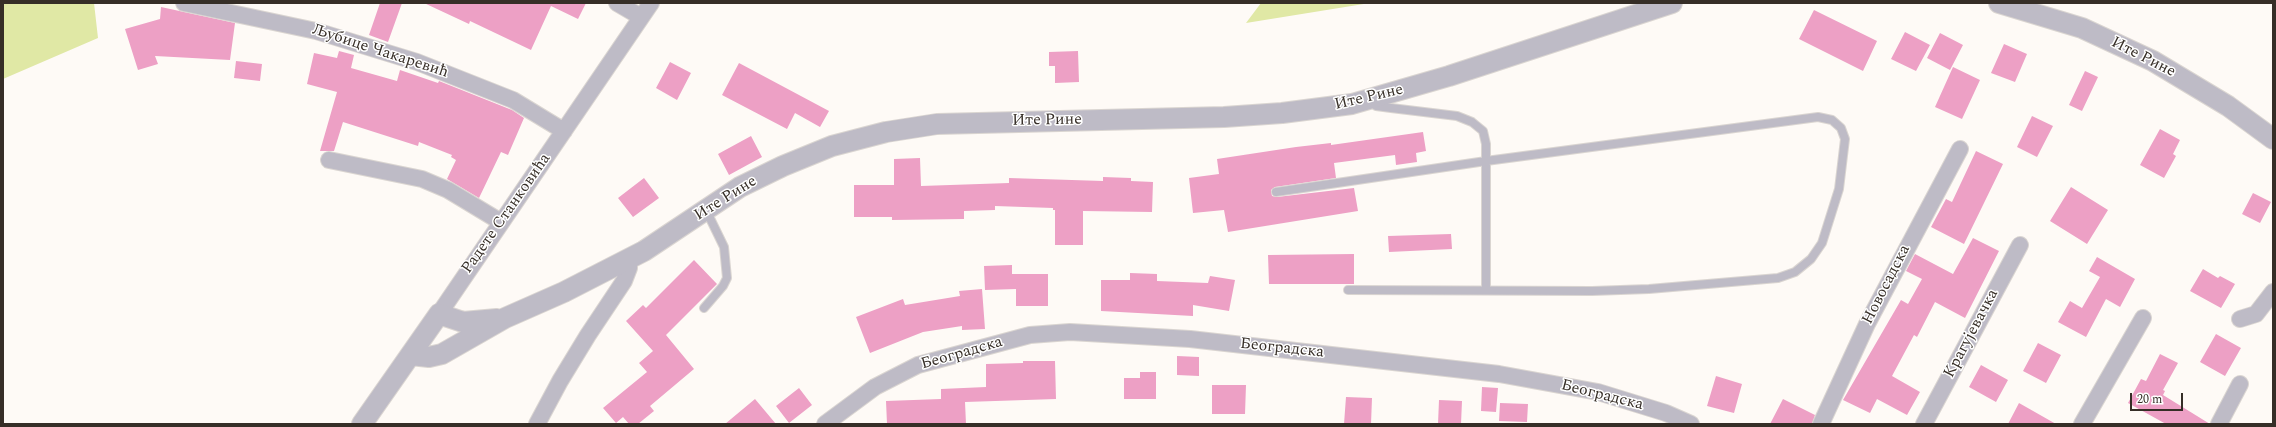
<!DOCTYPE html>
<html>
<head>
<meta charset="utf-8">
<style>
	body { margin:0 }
	#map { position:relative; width:2276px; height:427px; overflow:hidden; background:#fefaf6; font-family:Spectral,serif }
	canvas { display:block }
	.frame { position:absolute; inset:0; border:4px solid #362e27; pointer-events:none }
	.scale { position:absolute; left:2130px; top:393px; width:53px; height:18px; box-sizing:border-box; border:2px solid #362e27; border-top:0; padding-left:5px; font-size:12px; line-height:14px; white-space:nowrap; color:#362e27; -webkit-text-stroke:3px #fff; paint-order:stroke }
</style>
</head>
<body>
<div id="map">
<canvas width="2276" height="427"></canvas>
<div class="frame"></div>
<div class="scale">20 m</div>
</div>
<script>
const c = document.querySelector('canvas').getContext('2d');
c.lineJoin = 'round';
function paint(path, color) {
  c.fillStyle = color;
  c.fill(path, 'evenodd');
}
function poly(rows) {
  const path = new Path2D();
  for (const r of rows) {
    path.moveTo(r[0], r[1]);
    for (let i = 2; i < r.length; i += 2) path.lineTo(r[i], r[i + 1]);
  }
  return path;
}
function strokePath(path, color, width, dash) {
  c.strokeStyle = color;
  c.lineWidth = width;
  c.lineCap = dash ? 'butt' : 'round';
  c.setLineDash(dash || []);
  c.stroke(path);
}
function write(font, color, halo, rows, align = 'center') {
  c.font = font + ' Spectral,serif';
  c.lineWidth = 3;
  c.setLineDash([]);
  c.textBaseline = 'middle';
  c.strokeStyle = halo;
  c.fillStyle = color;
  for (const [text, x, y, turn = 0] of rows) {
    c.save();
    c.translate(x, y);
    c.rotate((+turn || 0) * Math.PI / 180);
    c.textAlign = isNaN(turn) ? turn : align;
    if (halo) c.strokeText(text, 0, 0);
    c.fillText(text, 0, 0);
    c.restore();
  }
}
const green = poly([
	[3,3,94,3,98,38,3,79],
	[1261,3,1370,3,1246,23]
]);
const building = poly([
	[380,3,402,3,388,42,369,35],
	[424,3,586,3,578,19,551,6,531,50,470,21,469,24],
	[161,7,235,23,230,60,155,56,158,64,138,70,125,29,160,19],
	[1814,10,1877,41,1863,71,1799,39],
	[1905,32,1930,45,1916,71,1891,59],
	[1940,33,1963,45,1950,70,1927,58],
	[2004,44,2027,54,2015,82,1991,73],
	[339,51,354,55,351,68,397,81,400,70,438,83,439,81,512,110,524,118,508,155,501,152,479,198,447,179,456,160,451,157,452,155,419,142,418,146,343,122,334,151,320,151,337,92,307,84,314,53,337,58],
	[1078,51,1079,82,1055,83,1055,66,1049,66,1049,52],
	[236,61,262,64,260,81,234,78],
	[670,62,691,73,677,100,656,88],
	[739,63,829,111,820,127,795,113,787,129,722,95],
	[1953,67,1980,80,1962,119,1935,107],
	[2085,71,2098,77,2082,111,2069,105],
	[2032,116,2053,126,2037,157,2017,147],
	[2160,129,2180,140,2173,154,2176,156,2164,178,2140,165],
	[1423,132,1426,151,1416,153,1417,162,1396,165,1395,155,1334,163,1336,178,1275,187,1271,190,1272,196,1277,197,1354,188,1358,211,1228,232,1224,210,1193,213,1189,178,1219,174,1217,159,1296,147,1331,143,1331,145],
	[751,136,762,157,729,175,718,154],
	[1976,151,2003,164,1964,244,1931,227,1946,199,1952,202],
	[920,158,921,186,1009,183,1009,178,1103,181,1103,177,1131,178,1131,181,1153,182,1152,212,1083,211,1083,245,1055,245,1055,210,1053,210,1053,208,995,206,995,210,964,211,964,219,892,220,892,217,854,217,854,185,894,185,894,159],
	[644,178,659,198,633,217,618,198],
	[2071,187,2108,210,2087,244,2050,221],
	[2253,193,2271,202,2260,223,2242,214],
	[1451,234,1452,249,1389,252,1388,236],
	[1973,238,1999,251,1965,318,1935,302,1917,337,1914,335,1892,376,1920,392,1907,415,1877,399,1870,413,1843,400,1901,300,1908,304,1922,279,1906,271,1915,254,1953,274],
	[1354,254,1354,284,1269,284,1268,255],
	[2097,257,2135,279,2120,307,2106,299,2086,337,2058,322,2070,301,2082,308,2100,277,2089,271],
	[694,260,717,284,666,335,694,369,650,406,654,411,638,424,629,424,623,417,616,423,603,408,647,372,639,363,653,351,626,321,643,305,646,308],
	[1012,265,1012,274,1048,274,1048,306,1016,306,1016,289,985,290,984,266],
	[2203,269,2218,278,2220,276,2235,284,2221,308,2190,291],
	[1130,273,1157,274,1157,281,1208,283,1210,276,1235,280,1229,311,1193,305,1193,316,1101,311,1101,280,1130,280],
	[982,289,985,329,962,330,962,326,923,332,870,353,856,317,903,299,905,305,960,296,959,291],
	[2216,334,2241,348,2225,376,2200,362],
	[2038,343,2061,355,2046,383,2023,371],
	[2160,354,2178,363,2163,390,2165,391,2163,395,2210,424,2166,424,2128,403,2141,379,2146,381],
	[1177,356,1199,357,1199,376,1177,375],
	[1023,361,1055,361,1056,399,965,402,966,424,887,424,886,401,941,399,941,389,986,387,986,364,1023,363],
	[1981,365,2008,380,1996,402,1969,387],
	[1140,372,1156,372,1156,399,1124,399,1124,378,1140,378],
	[1716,376,1742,384,1734,413,1707,406],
	[1212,385,1246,385,1245,414,1212,414],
	[1482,387,1498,388,1496,412,1481,411],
	[799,388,812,405,789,423,776,406],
	[1346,397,1372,398,1371,424,1344,424],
	[755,399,776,424,725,424],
	[1783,399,1815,415,1812,424,1770,424],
	[1439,400,1462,401,1461,424,1438,424],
	[1500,403,1528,404,1527,422,1499,421],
	[2019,403,2056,424,2008,424]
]);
const service = poly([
	[1371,101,1376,106,1391,108,1457,116,1472,122,1483,131,1486,144,1486,290],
	[1276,192,1486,161,1818,117,1832,120,1841,128,1845,139,1839,189,1822,243,1811,259,1795,272,1778,278,1649,289,1592,291,1348,290],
	[704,308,723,286,727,278,724,247,706,210]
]);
const minor = poly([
	[184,3,316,31,417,62,513,100,564,131],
	[617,3,641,17],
	[329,160,422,179,448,190,501,222],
	[439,314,651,3],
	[2240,319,2256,314,2273,292],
	[537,424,560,381,588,335,624,281,629,268,629,259],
	[825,424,875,387,918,365,1030,335,1070,332,1190,339,1499,374,1598,392,1666,413,1691,424],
	[1821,424,1867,324,1960,149],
	[1924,424,2020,245],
	[2082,424,2143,318],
	[2219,424,2240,384]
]);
const tertiary = poly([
	[1999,3,2082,28,2153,61,2228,106,2273,139],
	[411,355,429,357,442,354,505,318,564,292,644,251,740,187,783,166,832,146,886,132,937,124,1224,117,1282,113,1352,104,1449,76,1672,3],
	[362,424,439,314,463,322,497,319]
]);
const streetNames = [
	["Љубице Чакаревић",380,52,18],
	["Ите Рине",2143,58,27],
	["Ите Рине",1369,98,-13],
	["Ите Рине",1047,121,-1],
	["Ите Рине",726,199,-32],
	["Радете Станковића",507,214,-55],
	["Новосадска",1887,285,-63],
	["Крагујевачка",1972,334,-62],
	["Београдска",1282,349,6],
	["Београдска",962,354,-16],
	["Београдска",1602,396,14]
];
paint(green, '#e0e8a5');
paint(building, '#eda0c5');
strokePath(service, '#dad5d1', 10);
strokePath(minor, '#dad5d1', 18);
strokePath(tertiary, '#dad5d1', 22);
strokePath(service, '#bebbc6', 8);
strokePath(minor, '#bebbc6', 16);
strokePath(tertiary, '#bebbc6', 20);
write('16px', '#362e27', '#fff', streetNames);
</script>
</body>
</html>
